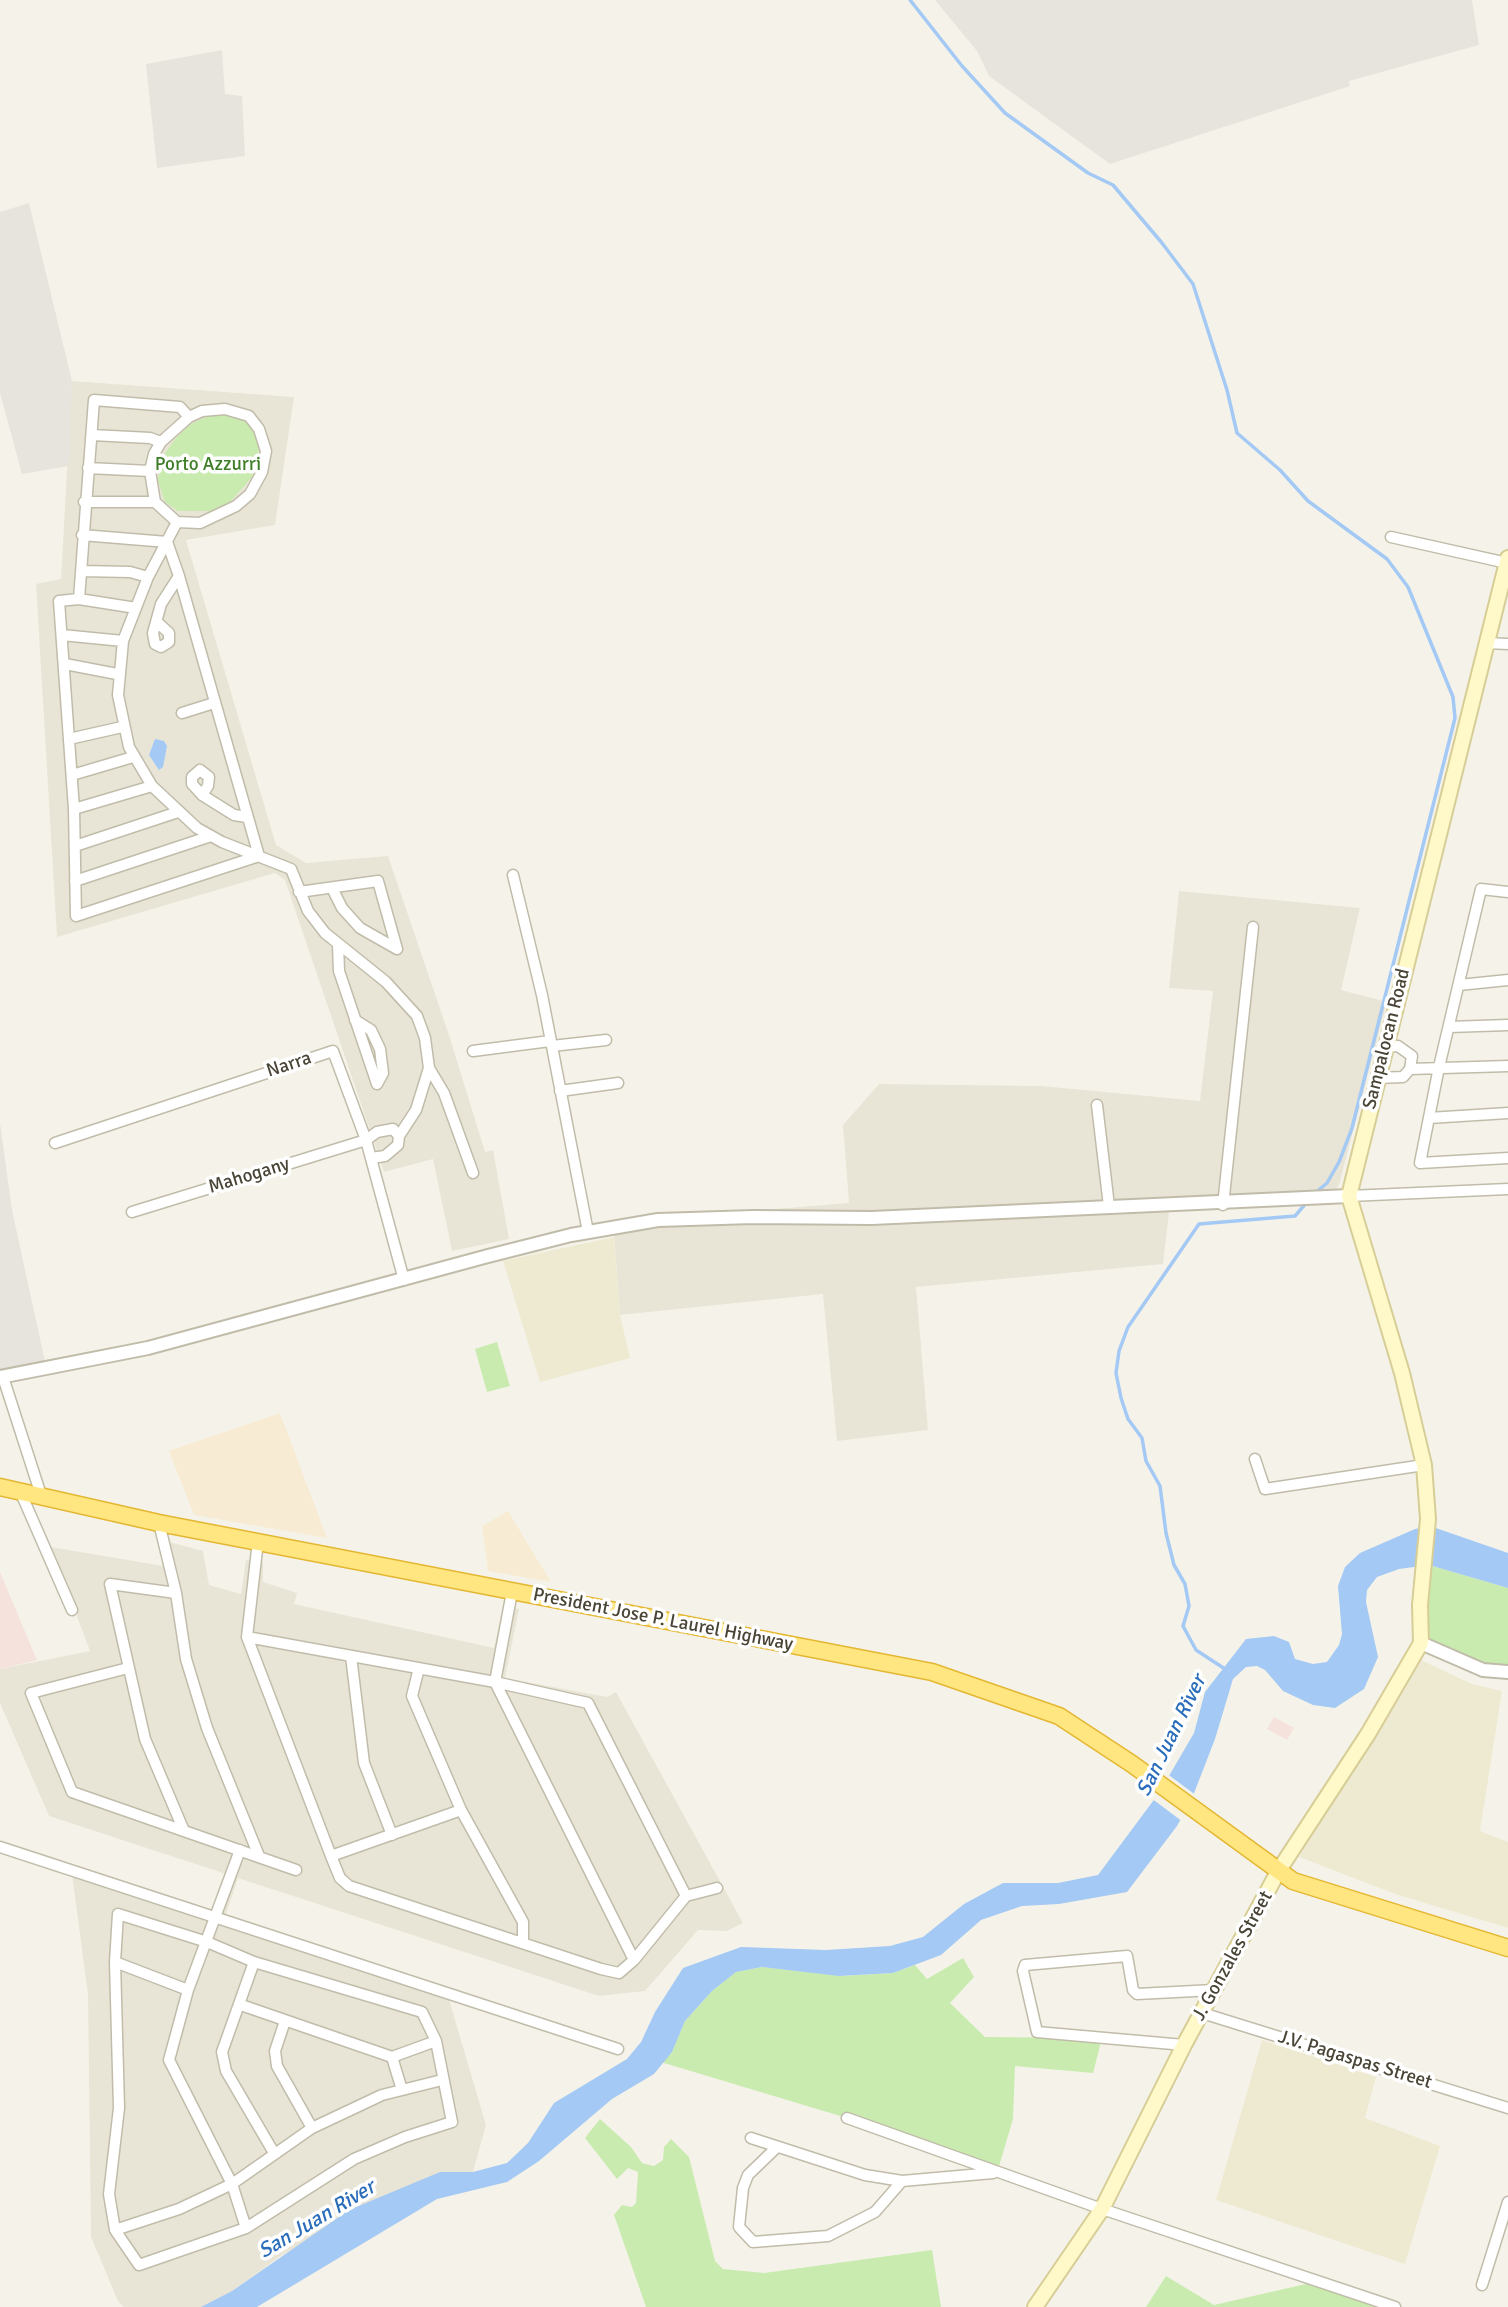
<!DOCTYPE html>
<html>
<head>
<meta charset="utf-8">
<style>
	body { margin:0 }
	canvas { display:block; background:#f5f3e9 }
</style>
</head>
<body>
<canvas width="1508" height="2307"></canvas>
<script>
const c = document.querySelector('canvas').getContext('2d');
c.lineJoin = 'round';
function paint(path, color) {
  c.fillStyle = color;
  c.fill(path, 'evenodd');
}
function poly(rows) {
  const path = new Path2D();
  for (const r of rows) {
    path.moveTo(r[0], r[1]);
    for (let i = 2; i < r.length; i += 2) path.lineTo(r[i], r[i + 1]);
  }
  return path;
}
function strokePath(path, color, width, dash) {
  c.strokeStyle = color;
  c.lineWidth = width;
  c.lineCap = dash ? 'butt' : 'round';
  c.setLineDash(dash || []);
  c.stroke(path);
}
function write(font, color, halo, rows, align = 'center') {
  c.font = font + ' Signika,sans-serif';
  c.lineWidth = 7;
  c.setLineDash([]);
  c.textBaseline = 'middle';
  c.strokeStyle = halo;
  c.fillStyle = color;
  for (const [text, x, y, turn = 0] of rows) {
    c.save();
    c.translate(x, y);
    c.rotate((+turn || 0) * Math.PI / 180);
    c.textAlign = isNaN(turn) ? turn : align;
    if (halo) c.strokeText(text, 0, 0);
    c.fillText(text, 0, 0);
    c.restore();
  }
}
const residential = poly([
	[72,381,294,397,275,525,186,540,276,845,306,863,388,856,450,1038,485,1152,493,1150,509,1239,452,1251,433,1159,384,1172,285,880,275,873,57,937,36,584,61,579],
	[1179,891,1360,908,1341,990,1387,1002,1339,1185,1327,1202,1170,1204,1163,1264,916,1287,928,1430,837,1441,823,1294,620,1315,613,1222,849,1203,843,1125,879,1084,1042,1086,1200,1101,1213,991,1169,988],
	[158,1539,203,1551,209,1585,241,1594,246,1560,263,1562,263,1582,297,1593,294,1604,494,1648,503,1606,519,1609,505,1678,607,1697,616,1692,743,1923,727,1931,698,1930,645,1991,599,1996,238,1878,223,1923,448,1996,486,2125,473,2172,440,2172,282,2255,232,2291,201,2307,124,2307,118,2301,91,2237,88,1995,72,1874,210,1919,226,1874,49,1816,0,1703,0,1669,90,1651,51,1547,163,1566]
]);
const commercial = poly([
	[280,1413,327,1538,194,1515,169,1451],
	[508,1511,551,1582,488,1571,482,1526]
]);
const industrial = poly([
	[935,0,1472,0,1479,45,1349,81,1350,86,1110,164,989,76,977,51],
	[222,50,225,94,242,96,245,156,157,168,146,64],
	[29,203,72,381,69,466,22,474,0,393,0,212],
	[0,1123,12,1210,46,1366,0,1370]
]);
const education = poly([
	[614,1237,620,1315,630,1358,540,1382,503,1261],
	[1421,1660,1472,1684,1502,1691,1480,1831,1508,1842,1508,1928,1398,1895,1299,1857],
	[1262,2040,1376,2077,1365,2118,1440,2146,1405,2264,1216,2200]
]);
const medical = poly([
	[0,1572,37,1660,0,1669],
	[1274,1717,1294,1728,1287,1740,1267,1729]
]);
const green = poly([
	[228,413,242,419,255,431,259,449,253,476,230,502,211,511,178,511,165,502,158,481,160,460,176,438,191,424,212,414],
	[497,1342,510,1386,487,1392,475,1349],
	[1429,1565,1508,1588,1508,1672,1421,1643],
	[963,1958,974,1977,950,2003,985,2037,1102,2038,1093,2073,1015,2066,1013,2119,997,2173,847,2118,654,2060,671,2054,685,2021,712,1991,736,1972,762,1967,842,1976,893,1973,915,1965,927,1979],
	[600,2119,631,2147,642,2163,654,2166,663,2160,664,2147,671,2139,689,2157,715,2261,723,2269,764,2273,932,2250,941,2307,646,2307,614,2215,622,2205,632,2207,636,2203,638,2172,628,2168,617,2179,585,2138],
	[1166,2276,1214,2305,1319,2281,1392,2307,1146,2307]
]);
const water = poly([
	[155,739,164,741,167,746,163,767,159,770,149,755],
	[1430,1526,1508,1553,1508,1588,1429,1565,1399,1569,1377,1577,1367,1590,1366,1602,1378,1657,1364,1689,1335,1708,1313,1705,1283,1691,1265,1670,1257,1666,1246,1667,1233,1679,1215,1739,1191,1801,1177,1826,1127,1892,1059,1904,1022,1906,981,1920,941,1955,893,1973,839,1976,762,1967,736,1972,712,1991,685,2021,672,2052,654,2074,612,2099,539,2161,507,2182,437,2199,257,2307,201,2307,232,2291,349,2210,440,2172,473,2172,507,2163,528,2143,554,2103,627,2059,641,2042,655,2012,683,1968,741,1947,826,1950,890,1946,923,1937,964,1904,1003,1883,1058,1883,1098,1875,1159,1793,1194,1733,1205,1692,1246,1639,1274,1636,1289,1642,1295,1659,1313,1664,1327,1662,1339,1645,1342,1634,1338,1586,1345,1567,1360,1553,1415,1529]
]);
const pier = poly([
	[1166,1773,1197,1796,1183,1822,1151,1798]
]);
const stream = poly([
	[910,0,962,66,1005,113,1088,173,1113,185,1162,243,1193,284,1227,390,1237,433,1280,470,1308,501,1387,559,1408,587,1453,697,1455,718,1352,1128,1339,1162,1327,1183,1314,1194],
	[1225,1669,1196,1650,1183,1626,1189,1606,1185,1584,1174,1565,1166,1533,1160,1486,1146,1461,1142,1438,1128,1419,1121,1398,1116,1373,1119,1351,1128,1327,1199,1224,1295,1216,1307,1202]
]);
const minor = poly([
	[225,409,249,416,259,429,266,451,262,472,250,494,236,506,200,523,177,522,155,502,150,471,154,454,161,442,189,417,202,411,225,409],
	[92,435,150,438,161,442],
	[88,468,150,471],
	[84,502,155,502],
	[177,522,148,577,123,641,118,695,129,747,152,786,197,828,222,842,291,869,308,911,325,933,386,982,417,1016,425,1038,429,1068,416,1110,399,1136],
	[82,535,167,542,179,576,259,856,76,916,74,809,59,601,79,599,136,608],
	[1391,537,1507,563],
	[82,571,130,572,148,577],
	[79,599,94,400,180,407,189,417],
	[157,622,169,633,169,642,161,647,155,644,153,633,161,604,179,576],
	[62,635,123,641],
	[1486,643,1508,644],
	[65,664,117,674],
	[182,713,214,703],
	[69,739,122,727],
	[72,775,133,757],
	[202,795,208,786,209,777,200,770,192,777,192,784,202,795,234,815,247,817],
	[74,809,152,786],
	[75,846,178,812],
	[513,875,542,995,588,1232],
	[75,881,211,836],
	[332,888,342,908,360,928,397,949],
	[299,892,378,881,397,949],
	[1508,892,1481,889,1439,1067,1420,1163,1508,1158],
	[338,945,339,971,377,1084],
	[1459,985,1508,980],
	[355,1020,371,1030,380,1049,383,1073,377,1084],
	[1449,1027,1508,1025],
	[552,1046,606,1040],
	[473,1051,550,1041],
	[429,1068,444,1093,473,1173],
	[1410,1069,1508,1066],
	[1377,1078,1403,1077,1410,1069,1412,1056,1398,1046,1385,1047],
	[560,1091,618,1083],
	[1097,1105,1109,1206],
	[1429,1118,1508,1113],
	[55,1143,333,1051,366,1140,404,1280],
	[1349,1196,1508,1189],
	[1223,1205,1253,927],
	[132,1212,366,1140,377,1132,393,1129,399,1136,398,1145,385,1156,371,1158],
	[3,1377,41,1495],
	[1255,1459,1265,1489,1424,1465],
	[20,1491,72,1610],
	[159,1523,176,1593,186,1659,207,1728,259,1856],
	[258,1541,247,1637,331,1856,461,1810],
	[176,1593,110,1584,145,1739,184,1831],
	[247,1637,495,1682,588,1703,686,1896,634,1960,495,1682,512,1592],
	[351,1656,364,1763,392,1835],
	[128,1668,31,1693,72,1792,296,1870],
	[419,1668,412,1696,461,1810,523,1922,523,1941],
	[0,1847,618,2049],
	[240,1850,188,1990,169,2060,232,2184,246,2228],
	[331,1856,340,1878,349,1886,601,1969,619,1973,634,1960],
	[686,1896,717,1888],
	[118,1914,207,1942,254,1962,422,2012,436,2041,452,2122,405,2137,354,2159,246,2228,139,2265,115,2230,109,2194,119,2108,115,1962,118,1914],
	[115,1962,188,1990],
	[254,1962,222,2052,226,2071,274,2153],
	[241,2005,392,2057,436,2041],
	[1202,2013,1508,2108],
	[285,2021,275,2051,277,2066,312,2128],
	[1184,2045,1037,2032,1023,1971,1025,1965,1127,1956,1133,1990,1137,1994,1214,1990],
	[392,2057,402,2090],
	[847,2118,1102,2209,1395,2307],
	[751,2138,865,2175,902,2181,993,2173],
	[777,2147,748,2175,743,2188,739,2227,753,2242,828,2236,875,2212,902,2181],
	[115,2230,179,2209,232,2184,312,2128,382,2095,442,2080],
	[1482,2285,1508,2202]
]);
const tertiary = poly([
	[0,1377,148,1348,488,1256,571,1235,658,1220,753,1217,872,1218,1349,1196],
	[1421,1643,1483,1670,1508,1672]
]);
const secondary = poly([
	[1035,2307,1102,2209,1184,2045,1279,1870,1368,1734,1421,1643,1420,1605,1428,1519,1424,1465,1402,1373,1349,1196,1508,558]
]);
const trunk = poly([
	[0,1487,159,1523,932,1672,1059,1716,1132,1764,1293,1881,1508,1948]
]);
const parkNames = [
	["Porto Azzurri",208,465]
];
const streetNames = [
	["Sampalocan Road",1387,1039,-76],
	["Narra",289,1065,-18],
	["Mahogany",249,1176,-17],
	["President Jose P. Laurel Highway",663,1620,11],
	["J. Gonzales Street",1233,1956,-61],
	["J.V. Pagaspas Street",1355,2060,17]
];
const waterNames = [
	["San Juan River",1172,1736,-64],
	["San Juan River",317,2220,-31]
];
paint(residential, '#e9e5d6');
paint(commercial, '#f7ecd3');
paint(industrial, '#e7e4dd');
paint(education, '#eeead2');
paint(medical, '#f6e2dc');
paint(green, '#c9ebb0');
paint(water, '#a3c9f4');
paint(pier, '#f5f3e9');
strokePath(stream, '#a3c9f4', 3.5);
strokePath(minor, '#c1bcaa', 13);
strokePath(tertiary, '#c1bcaa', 16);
strokePath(secondary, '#d7cd97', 18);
strokePath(trunk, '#e4b733', 19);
strokePath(minor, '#fff', 10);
strokePath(tertiary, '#fff', 12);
strokePath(secondary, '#fff8c8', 14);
strokePath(trunk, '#ffe680', 16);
write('19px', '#3e7e27', '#fff', parkNames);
write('19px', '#494436', '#fff', streetNames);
write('italic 21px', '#2a6dba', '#fff', waterNames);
</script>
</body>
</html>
